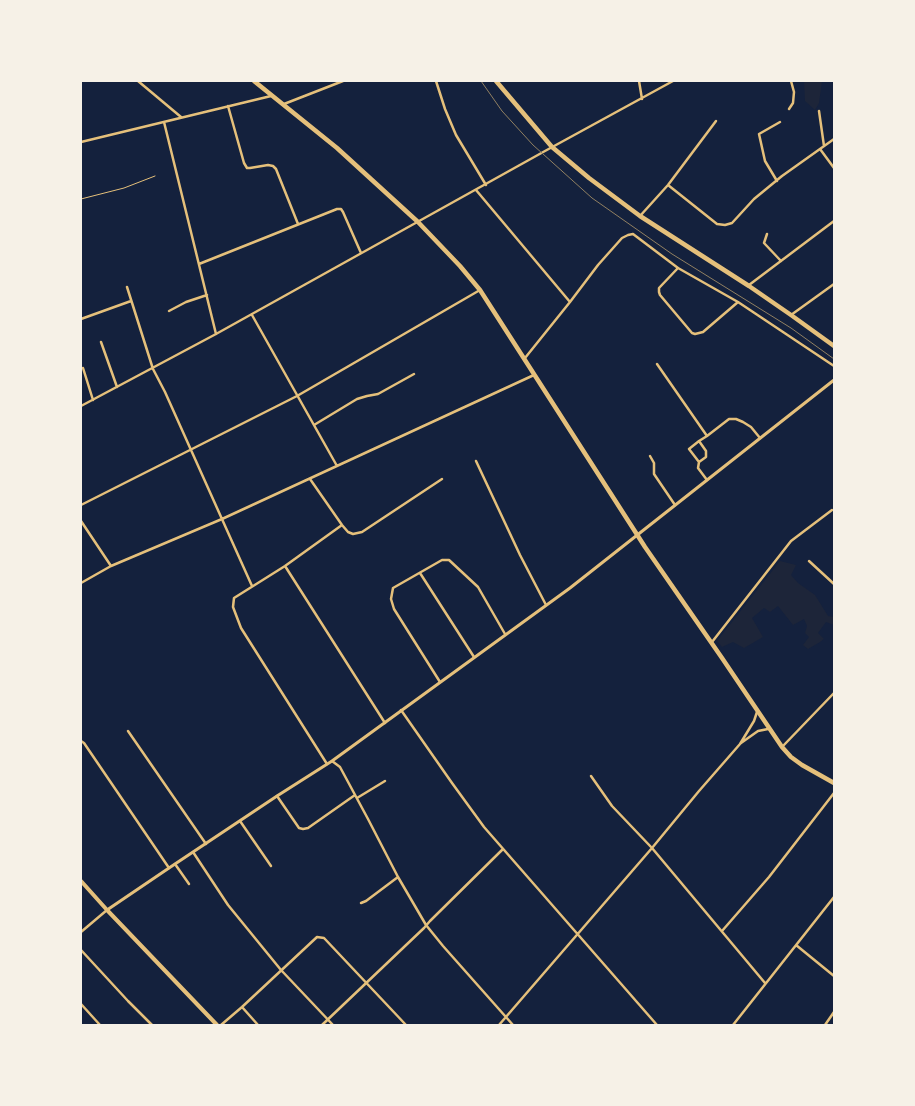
<!DOCTYPE html>
<html>
<head>
<meta charset="utf-8">
<style>
	body { margin:0 }
	#map { position:relative; width:915px; height:1106px; overflow:hidden; background:#14213d; font-family:"IBM Plex Sans",sans-serif }
	canvas { display:block }
	.frame { position:absolute; inset:0; border:82px solid #f6f1e7; pointer-events:none }
</style>
</head>
<body>
<div id="map">
<canvas width="915" height="1106"></canvas>
<div class="frame"></div>
</div>
<script>
const c = document.querySelector('canvas').getContext('2d');
c.lineJoin = 'round';
function paint(path, color) {
  c.fillStyle = color;
  c.fill(path, 'evenodd');
}
function poly(rows) {
  const path = new Path2D();
  for (const r of rows) {
    path.moveTo(r[0], r[1]);
    for (let i = 2; i < r.length; i += 2) path.lineTo(r[i], r[i + 1]);
  }
  return path;
}
function strokePath(path, color, width, dash) {
  c.strokeStyle = color;
  c.lineWidth = width;
  c.lineCap = dash ? 'butt' : 'round';
  c.setLineDash(dash || []);
  c.stroke(path);
}
const green = poly([
	[804,81,822,81,819,103,815,110,805,101],
	[780,561,796,565,791,575,798,583,815,595,828,616,834,617,834,625,826,622,818,633,824,639,820,642,808,649,803,645,809,637,805,633,807,626,804,619,793,625,778,606,770,612,764,608,752,618,763,637,744,648,733,642,722,647,717,641]
]);
const service = poly([
	[81,199,124,188,155,176]
]);
const minor = poly([
	[138,81,181,117],
	[436,81,445,109,456,135,486,185],
	[639,81,642,99],
	[284,104,343,81],
	[228,106,244,163,247,168,250,168,268,165,273,166,276,169,298,224],
	[789,109,793,103,794,92,791,81],
	[819,111,824,146],
	[164,122,216,334],
	[81,142,271,96],
	[820,149,834,168],
	[777,181,765,161,759,134,780,122],
	[668,185,717,224,725,225,732,223,754,199,782,176,834,139],
	[476,190,570,302],
	[640,216,668,185,716,121],
	[767,234,764,243,781,261],
	[199,264,337,209,341,209,343,212,361,253],
	[678,268,659,288,659,292,660,295,692,333,695,334,703,332,738,302],
	[749,285,834,221],
	[127,287,153,369,165,392,252,586],
	[169,311,186,302,207,295],
	[252,315,337,466],
	[791,315,834,284],
	[81,319,131,301],
	[101,342,117,387],
	[525,358,570,302,598,265,622,238,628,235,633,234,678,268,738,302,834,366],
	[657,364,707,436,729,419,736,419,743,422,751,427,760,438],
	[83,368,93,400],
	[81,406,216,334,545,151,673,81],
	[314,425,357,399,367,396,378,394,414,374],
	[699,441,707,436],
	[650,456,654,463,654,474,675,505],
	[476,461,520,555,546,605],
	[699,462,689,449,699,441,706,451,706,457,699,462,698,468,707,480],
	[310,479,342,525,348,532,353,534,362,532,442,479],
	[81,505,297,396,480,290],
	[81,521,111,566],
	[809,561,834,584],
	[285,566,385,723],
	[420,573,474,657],
	[81,583,111,566,222,519,534,375],
	[712,642,791,541,832,510],
	[440,682,394,609,391,599,393,588,442,560,449,560,478,587,505,634],
	[401,710,452,783,484,827,657,1025],
	[128,731,206,844],
	[81,741,84,743,169,868],
	[741,743,758,731,768,729],
	[783,746,834,693],
	[332,761,340,767,368,819,398,877,426,925,443,946,513,1025],
	[327,764,241,628,233,607,234,598,285,566,342,525],
	[591,776,612,806,652,848,765,983],
	[277,796,299,828,303,829,308,828,355,795],
	[357,798,385,781],
	[240,821,271,866],
	[193,852,228,905,281,970,333,1025],
	[175,864,189,884],
	[361,903,366,901,398,877],
	[722,931,769,877,834,793],
	[81,932,107,910],
	[796,945,834,976],
	[81,950,128,1001,152,1025],
	[81,1004,100,1025],
	[242,1007,258,1025],
	[221,1025,242,1007,317,937,324,938,406,1025],
	[322,1025,424,928,430,921,503,849],
	[499,1025,652,848,699,791,740,744,754,721,757,712],
	[733,1025,834,897],
	[825,1025,834,1012]
]);
const tertiary = poly([
	[107,910,169,868,277,796,332,761,570,588,834,380]
]);
const secondary = poly([
	[81,881,107,910,217,1025]
]);
const primary = poly([
	[254,81,337,148,418,222,460,266,480,290,645,547,722,658,782,747,791,757,802,765,834,783],
	[496,81,552,147,589,178,640,216,749,286,791,315,834,346]
]);
const tram = poly([
	[481,81,502,111,533,145,592,198,672,254,791,328,834,359]
]);
paint(green, '#1d2539');
strokePath(service, '#e5c07b', 1);
strokePath(minor, '#e5c07b', 2.5);
strokePath(tertiary, '#e5c07b', 3);
strokePath(secondary, '#e5c07b', 4);
strokePath(primary, '#e5c07b', 4.5);
strokePath(tram, '#918062', 1);
</script>
</body>
</html>
